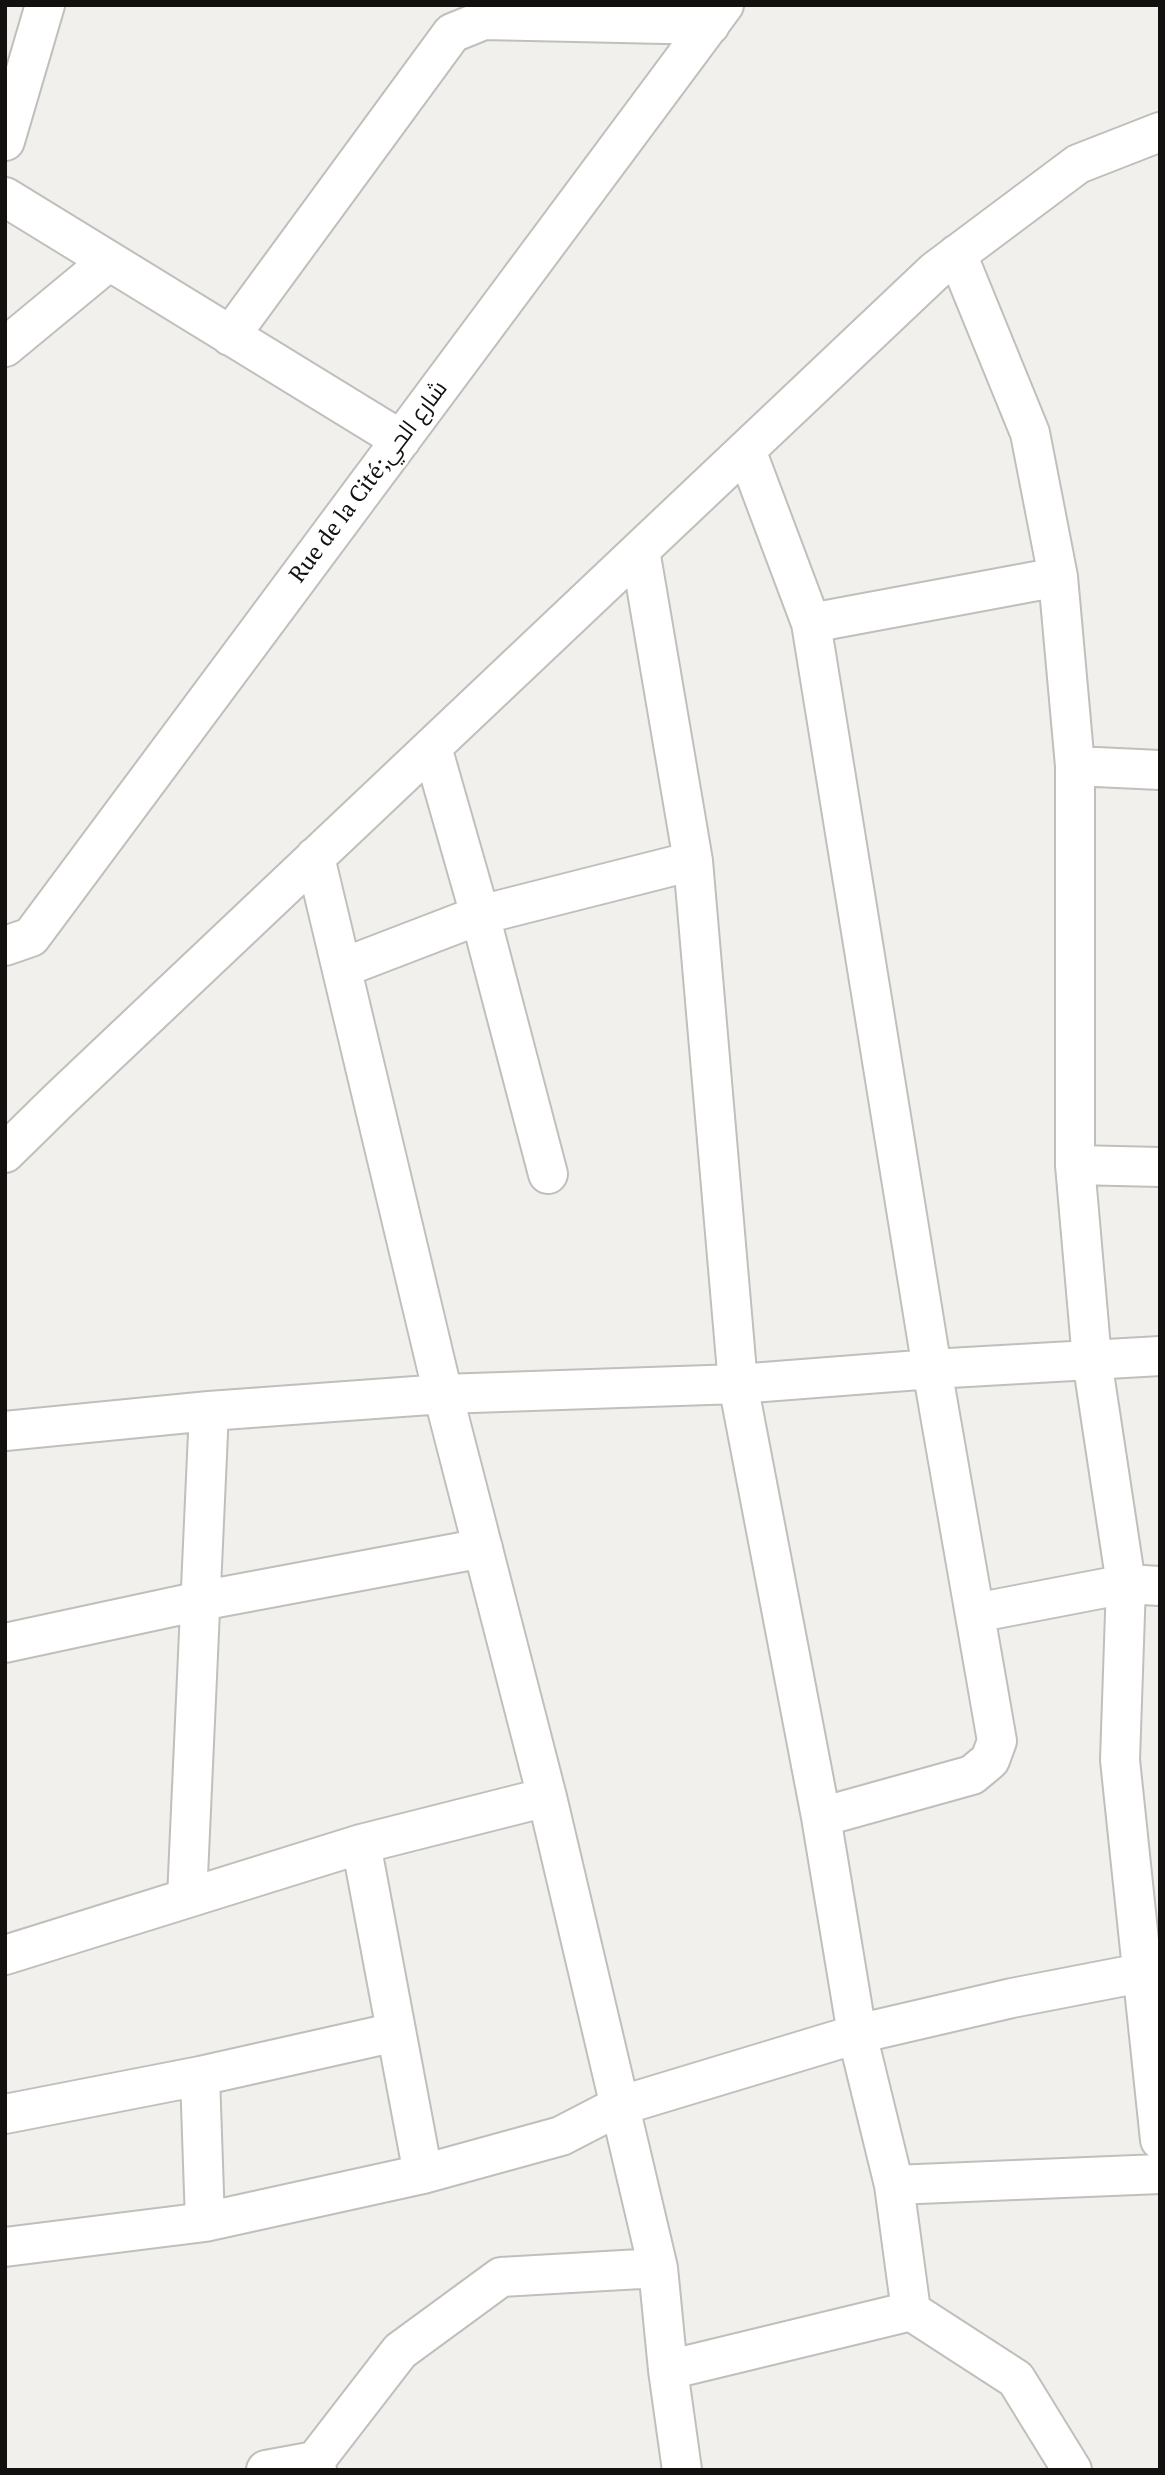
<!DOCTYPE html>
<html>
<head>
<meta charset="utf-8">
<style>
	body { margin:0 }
	#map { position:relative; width:1165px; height:2475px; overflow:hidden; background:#f2f0ed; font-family:"PT Serif",serif }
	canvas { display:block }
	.frame { position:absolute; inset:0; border:7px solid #121110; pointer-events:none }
</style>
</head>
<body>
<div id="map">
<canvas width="1165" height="2475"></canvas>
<div class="frame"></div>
</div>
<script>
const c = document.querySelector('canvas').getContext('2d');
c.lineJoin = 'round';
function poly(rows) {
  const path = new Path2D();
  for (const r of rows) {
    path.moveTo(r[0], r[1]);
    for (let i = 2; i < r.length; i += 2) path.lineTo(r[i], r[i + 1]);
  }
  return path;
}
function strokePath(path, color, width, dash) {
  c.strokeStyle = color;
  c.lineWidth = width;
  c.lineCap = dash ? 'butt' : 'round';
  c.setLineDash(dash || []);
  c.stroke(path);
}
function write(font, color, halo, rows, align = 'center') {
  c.font = font + ' "PT Serif",Cairo,serif';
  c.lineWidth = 6;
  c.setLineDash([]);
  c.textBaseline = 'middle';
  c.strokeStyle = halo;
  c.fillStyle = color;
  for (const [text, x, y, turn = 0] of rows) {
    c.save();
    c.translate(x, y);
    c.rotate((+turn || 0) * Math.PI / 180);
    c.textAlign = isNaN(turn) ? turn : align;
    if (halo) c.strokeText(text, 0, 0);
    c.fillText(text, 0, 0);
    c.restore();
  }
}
const minor = poly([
	[5,141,45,5],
	[5,197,401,440],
	[957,254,1030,433,1058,577,1075,766,1075,1165,1092,1360,1126,1584,1120,1760,1160,2140],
	[230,336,452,33,484,20,710,25],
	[5,347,109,261],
	[746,450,811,623,932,1369,997,1741,990,1760,972,1775,821,1817],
	[640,550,693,861,738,1384,821,1817,857,2034,894,2185],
	[811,623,1058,577],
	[432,747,480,915,548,1174],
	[1075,766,1160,770],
	[315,857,443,1394,547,1797,658,2268],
	[5,946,31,937,724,5],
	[342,968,480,915,693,861],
	[5,1153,60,1099,935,271,1078,164,1160,132],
	[1075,1165,1160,1167],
	[5,1431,209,1411],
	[975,1613,1126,1584,1160,1586],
	[5,1643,200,1601,483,1548],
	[361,1844,423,2174],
	[187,1898,209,1411,443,1394,738,1384,932,1369,1160,1356],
	[5,1955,361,1844,547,1797],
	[200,2076,205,2222],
	[5,2114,200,2076,396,2032],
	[5,2247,205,2222,423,2174,561,2136,619,2106,857,2034,1012,1998,1141,1973],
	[911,2311,894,2185,1160,2174],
	[266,2470,315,2461],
	[317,2470,315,2461,400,2351,501,2277,658,2268,668,2370],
	[682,2470,668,2370,911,2311,1016,2379,1072,2470]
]);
const streetNames = [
	["Rue de la Cité;شارع الحي",369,482,-53]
];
strokePath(minor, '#c0bfbb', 42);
strokePath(minor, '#fff', 38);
write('23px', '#121110', '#fff', streetNames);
</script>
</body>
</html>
